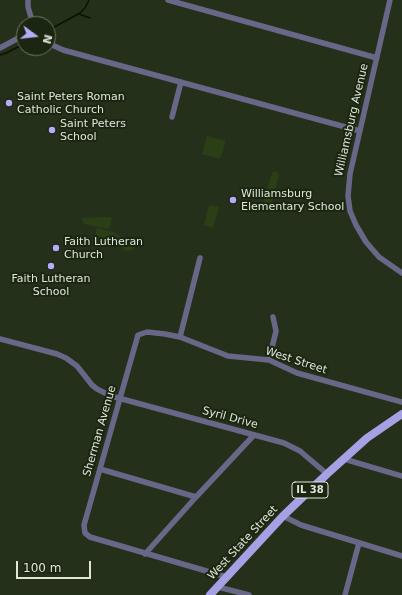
<!DOCTYPE html>
<html>
<head>
<meta charset="utf-8">
<style>
	body { margin:0 }
	#map { position:relative; width:402px; height:595px; overflow:hidden; background:#25301b; font-family:"DejaVu Sans",sans-serif }
	canvas { display:block }
	.north { position:absolute; left:16px; top:16px; width:40px; height:40px; box-sizing:border-box; background:#1b2612; border:1px solid #697361; border-radius:50%; rotate:105deg; font-size:11px; font-weight:700; line-height:16px; text-align:center; color:#dee6d8 }
	.north::after { content:''; display:block; margin:auto; width:14px; height:18px; background:#b3adf9; clip-path:polygon(50% 0,100% 100%,50% 72%,0 100%) }
	.scale { position:absolute; left:16px; top:561px; width:75px; height:18px; box-sizing:border-box; border:2px solid #dee6d8; border-top:0; padding-left:5px; font-size:12px; line-height:14px; white-space:nowrap; color:#dee6d8; -webkit-text-stroke:3px #1b2612; paint-order:stroke }
</style>
</head>
<body>
<div id="map">
<canvas width="402" height="595"></canvas>
<div class="north">N</div>
<div class="scale">100 m</div>
</div>
<script>
const c = document.querySelector('canvas').getContext('2d');
c.lineJoin = 'round';
function paint(path, color) {
  c.fillStyle = color;
  c.fill(path, 'evenodd');
}
function poly(rows) {
  const path = new Path2D();
  for (const r of rows) {
    path.moveTo(r[0], r[1]);
    for (let i = 2; i < r.length; i += 2) path.lineTo(r[i], r[i + 1]);
  }
  return path;
}
function strokePath(path, color, width, dash) {
  c.strokeStyle = color;
  c.lineWidth = width;
  c.lineCap = dash ? 'butt' : 'round';
  c.setLineDash(dash || []);
  c.stroke(path);
}
function write(font, color, halo, rows, align = 'center') {
  c.font = font + ' "DejaVu Sans",sans-serif';
  c.lineWidth = 4;
  c.setLineDash([]);
  c.textBaseline = 'middle';
  c.strokeStyle = halo;
  c.fillStyle = color;
  for (const [text, x, y, turn = 0] of rows) {
    c.save();
    c.translate(x, y);
    c.rotate((+turn || 0) * Math.PI / 180);
    c.textAlign = isNaN(turn) ? turn : align;
    if (halo) c.strokeText(text, 0, 0);
    c.fillText(text, 0, 0);
    c.restore();
  }
}
const green = poly([
	[207,136,226,141,220,159,202,154],
	[276,171,279,175,272,201,271,204,266,204,264,202,264,199,272,173],
	[209,205,219,207,213,228,204,225],
	[112,217,109,229,84,224,81,218],
	[97,228,113,232,125,239,131,240,133,244,134,248,129,251,124,250,122,247,102,242,100,237,95,236]
]);
const stream = poly([
	[79,14,90,18],
	[49,30,80,13,85,8,89,0],
	[0,55,6,53,24,44]
]);
const minor = poly([
	[28,0,28,7,33,24],
	[168,0,377,58],
	[390,0,350,174,348,196,350,211,356,225,366,242,379,257,402,273],
	[48,43,63,50,360,131],
	[0,48,24,35],
	[172,117,181,82],
	[180,337,200,258],
	[0,339,57,354,66,358,77,366,92,385,97,389,111,396,284,443,300,451,327,474],
	[269,360,276,331,273,317],
	[344,459,402,476],
	[100,469,196,497],
	[283,516,301,525,402,556],
	[145,554,196,497,254,435],
	[227,577,90,537,85,533,84,525,138,335,147,332,165,334,180,337,228,356,269,360,297,373,402,402],
	[218,587,249,595],
	[345,595,359,543]
]);
const primary = poly([
	[210,595,283,516,327,474,367,438,402,414]
]);
const markers = [
	[9,103,4,"#b3adf9"],
	[52,130,4,"#b3adf9"],
	[233,200,4,"#b3adf9"],
	[56,248,4,"#b3adf9"],
	[51,266,4,"#b3adf9"]
];
const shields = [
	[310,490,36]
];
const shieldNames = [
	["IL 38",310,490]
];
const poiNames = [
	["Saint Peters Roman",17,97],
	["Catholic Church",17,110],
	["Saint Peters",60,124],
	["School",60,137],
	["Williamsburg",241,194],
	["Elementary School",241,207],
	["Faith Lutheran",64,242],
	["Church",64,255],
	["Faith Lutheran",51,279,"center"],
	["School",51,292,"center"]
];
const streetNames = [
	["Williamsburg Avenue",352,120,-77],
	["West Street",296,361,18],
	["Syril Drive",230,418,15],
	["Sherman Avenue",100,431,-74],
	["West State Street",243,543,-47]
];
paint(green, '#2b3f16');
strokePath(stream, '#091401', 1.5);
strokePath(minor, '#696788', 5.5);
strokePath(primary, '#a6a1e4', 8);
for (const [x, y, r, color] of markers) {
  const dot = new Path2D();
  dot.arc(x, y, r, 0, 2 * Math.PI);
  c.fillStyle = color;
  c.fill(dot);
  strokePath(dot, '#1b2612', 1.5);
}
for (const [x, y, w] of shields) {
  const box = new Path2D();
  box.roundRect(x - w / 2, y - 8, w, 16, 3);
  c.fillStyle = '#1b2612';
  c.fill(box);
  strokePath(box, '#dee6d8', 1);
}
write('bold 10px', '#dee6d8', null, shieldNames);
write('11px', '#dee6d8', '#1b2612', poiNames, 'left');
write('11px', '#dee6d8', '#1b2612', streetNames);
</script>
</body>
</html>
